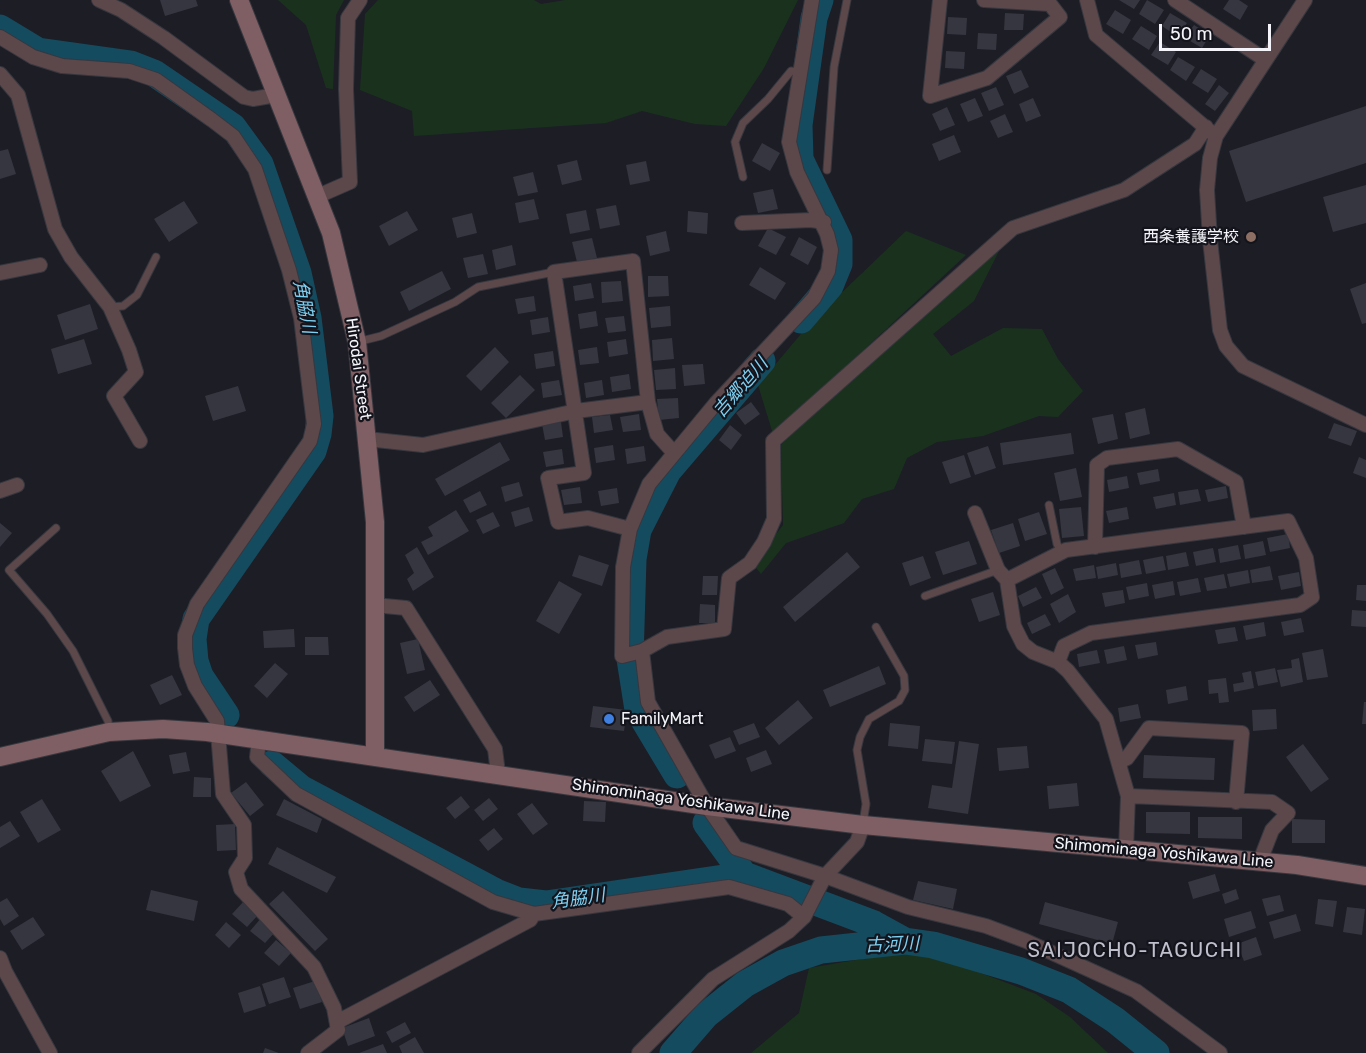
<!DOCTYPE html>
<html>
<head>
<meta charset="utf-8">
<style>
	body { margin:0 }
	#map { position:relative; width:1366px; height:1053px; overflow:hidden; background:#1d1d26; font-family:Rubik,sans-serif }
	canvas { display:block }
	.scale { position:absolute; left:1159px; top:24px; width:112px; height:27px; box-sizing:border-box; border:3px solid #f4f4fa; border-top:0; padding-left:8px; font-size:18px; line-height:21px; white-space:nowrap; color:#f4f4fa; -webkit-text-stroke:4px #14141c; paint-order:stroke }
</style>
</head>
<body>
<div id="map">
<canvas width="1366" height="1053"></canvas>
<div class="scale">50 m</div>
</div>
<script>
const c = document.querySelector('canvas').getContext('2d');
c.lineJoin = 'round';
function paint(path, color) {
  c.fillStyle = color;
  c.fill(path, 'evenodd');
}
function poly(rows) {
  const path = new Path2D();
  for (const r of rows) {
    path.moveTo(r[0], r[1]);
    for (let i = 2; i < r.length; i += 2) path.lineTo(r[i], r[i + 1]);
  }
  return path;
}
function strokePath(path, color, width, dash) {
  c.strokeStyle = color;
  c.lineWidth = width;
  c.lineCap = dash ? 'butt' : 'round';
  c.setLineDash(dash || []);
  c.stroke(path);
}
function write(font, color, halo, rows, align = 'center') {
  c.font = font + ' Rubik,"Noto Sans JP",sans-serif';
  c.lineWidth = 4.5;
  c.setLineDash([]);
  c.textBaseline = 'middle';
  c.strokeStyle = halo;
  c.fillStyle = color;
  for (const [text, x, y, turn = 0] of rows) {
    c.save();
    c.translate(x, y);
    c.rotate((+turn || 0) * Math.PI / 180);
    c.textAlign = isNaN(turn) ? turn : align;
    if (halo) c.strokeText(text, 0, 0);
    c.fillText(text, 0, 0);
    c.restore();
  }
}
const green = poly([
	[278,0,344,0,336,15,333,89,326,88,306,25],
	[378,0,534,0,541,4,565,0,798,0,764,68,726,126,695,124,642,111,606,123,414,136,412,111,360,90,365,14],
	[906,231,966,255,773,434,758,385,811,322],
	[1000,249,974,301,933,334,951,356,1003,328,1042,329,1058,359,1083,391,1058,417,1039,416,983,436,937,442,907,458,894,489,862,499,844,523,786,543,761,574,753,564,783,525,781,445,850,378],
	[897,953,933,955,1036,994,1070,1017,1108,1053,751,1053,799,1013,809,968]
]);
const river = poly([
	[0,28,38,51,131,64,154,73,233,127,260,164,298,273,308,318,320,416,318,434,313,451,196,619,193,639,195,661,200,676,226,715],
	[801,320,830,286,839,264,839,240,800,159,799,125,814,18,820,0],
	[272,764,302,789,496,892,519,901,546,904,744,875,874,924,905,941],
	[677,775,638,710,630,659,633,559,638,530,668,471,762,361],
	[706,823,744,875],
	[673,1053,706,1015,745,984,783,963,821,950,905,941,933,945,1021,971,1069,990,1115,1020,1156,1053]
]);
const building = poly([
	[160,0,196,0,198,6,165,16],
	[1119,0,1140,0,1134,9],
	[1147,0,1164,10,1155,24,1139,14],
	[1229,0,1239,0,1248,6,1240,20,1223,9],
	[1115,10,1131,20,1123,34,1106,24],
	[1005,13,1024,14,1023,30,1004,30],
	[1170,13,1187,23,1178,37,1162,26],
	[948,17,967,18,966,35,947,34],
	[1194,25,1210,35,1202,48,1185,38],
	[1141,26,1157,36,1149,50,1132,39],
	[978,33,997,34,996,50,977,49],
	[1160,42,1176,52,1168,65,1151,55],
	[946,51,965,52,964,69,945,68],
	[1178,57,1195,67,1186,81,1170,70],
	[1201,69,1217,79,1208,93,1192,83],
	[1021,70,1029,87,1014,94,1006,76],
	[1219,85,1229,93,1215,111,1205,104],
	[996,87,1004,105,989,111,981,93],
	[975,98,983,116,968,122,960,104],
	[1033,98,1041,116,1026,122,1019,104],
	[1366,106,1366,163,1246,202,1229,151],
	[947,107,955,125,940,131,932,114],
	[1005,114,1013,132,998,138,990,121],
	[954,135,961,152,939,161,932,144],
	[762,143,780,153,770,171,752,161],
	[8,149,16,174,0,179,0,151],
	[577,160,582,180,562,185,557,165],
	[646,161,650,181,630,185,626,165],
	[533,172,538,192,518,196,513,177],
	[1366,185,1366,223,1333,232,1323,197],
	[773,189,778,209,758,213,753,193],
	[534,199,539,219,519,223,515,203],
	[184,201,198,223,169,242,154,219],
	[616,205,620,225,600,229,596,209],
	[586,210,590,230,570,234,566,214],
	[407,211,418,230,389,246,379,226],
	[688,211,708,213,707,234,687,232],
	[472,213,477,233,457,238,452,218],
	[768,228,786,237,776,255,758,246],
	[666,231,670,251,650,256,646,236],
	[799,237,817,247,808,265,790,255],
	[592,238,597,258,577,262,572,242],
	[512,245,516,265,496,270,492,250],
	[483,254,488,274,468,278,463,258],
	[760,267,786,283,775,300,749,285],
	[442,271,451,289,409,311,400,292],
	[648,276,668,276,669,296,648,297],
	[621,281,623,301,602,303,601,282],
	[591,283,594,298,575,301,573,286],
	[1366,283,1366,323,1362,324,1350,289],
	[534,296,536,311,518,314,515,299],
	[90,304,98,329,65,340,57,315],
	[670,306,671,326,651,328,649,308],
	[596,311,598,326,580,329,578,314],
	[624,316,626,331,608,333,605,318],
	[548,317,550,332,532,335,530,320],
	[672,338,674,359,653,361,652,340],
	[84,339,92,364,58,374,51,349],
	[626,339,628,354,609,357,607,342],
	[495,347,509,362,481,391,466,376],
	[597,347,599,363,580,365,578,350],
	[553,351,555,366,536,369,534,354],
	[703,364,705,384,684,386,682,365],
	[675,368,676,389,656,390,654,370],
	[629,374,631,389,612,392,610,377],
	[520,375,535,390,506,418,491,403],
	[559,380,562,395,543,398,541,383],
	[602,380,604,395,586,398,584,383],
	[238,386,246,411,213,421,205,396],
	[678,398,679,418,659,420,657,399],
	[751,402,760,414,745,425,736,413],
	[1145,408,1150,434,1130,439,1125,413],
	[639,414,641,430,623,432,620,417],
	[1113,414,1118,439,1098,444,1092,418],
	[610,415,613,430,594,433,592,417],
	[561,422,563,437,545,440,542,424],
	[1334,423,1357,431,1351,446,1328,438],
	[730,425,742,435,731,450,719,440],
	[1071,433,1074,454,1003,465,1000,443],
	[500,442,510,460,445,496,435,479],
	[613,445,615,460,596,463,594,448],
	[644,446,646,461,627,464,625,449],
	[988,446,996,468,975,475,967,453],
	[562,449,564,464,546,467,543,452],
	[964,455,971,477,950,484,942,462],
	[1359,457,1366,460,1366,478,1353,473],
	[1076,468,1082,497,1060,501,1054,473],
	[1158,469,1160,481,1140,485,1137,473],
	[1127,476,1129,488,1109,492,1107,480],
	[519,482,523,496,505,502,501,487],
	[1226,486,1228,498,1208,502,1205,490],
	[580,487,582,503,564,505,561,490],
	[617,488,619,503,601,506,598,491],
	[1198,489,1201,501,1180,505,1178,492],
	[480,491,487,505,470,513,463,500],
	[1174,493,1176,505,1156,509,1153,497],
	[529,507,533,521,515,527,511,512],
	[1081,507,1084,536,1062,538,1059,509],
	[1127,507,1129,519,1109,523,1106,511],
	[456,510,469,531,428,555,421,542,433,536,428,527],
	[493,512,500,526,483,534,476,520],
	[1039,512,1047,534,1025,541,1018,519],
	[0,523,12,533,0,547],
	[1013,523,1020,546,999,553,991,530],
	[1288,534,1290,548,1270,552,1267,538],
	[969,541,977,564,943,575,935,552],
	[1263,541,1266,555,1245,559,1243,545],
	[1238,545,1241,559,1220,563,1218,549],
	[417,547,434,577,413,591,407,579,414,573,405,555],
	[1213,548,1216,562,1196,566,1193,552],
	[847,552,860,567,795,622,783,607],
	[1186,552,1189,566,1168,570,1166,556],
	[579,555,609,565,602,586,572,576],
	[923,556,931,578,910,586,902,563],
	[1163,556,1166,570,1146,574,1143,560],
	[1139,560,1142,574,1121,578,1119,564],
	[1116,563,1118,575,1098,579,1096,567],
	[1094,565,1096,578,1076,581,1073,569],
	[1270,566,1273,580,1252,583,1250,570],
	[1055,568,1064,588,1051,595,1042,574],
	[1248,570,1250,583,1230,587,1227,574],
	[1299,572,1301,586,1281,590,1278,576],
	[1224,574,1227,588,1207,591,1204,578],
	[703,576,718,576,717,595,702,595],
	[1198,578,1201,592,1180,596,1177,582],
	[559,581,582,594,559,634,536,621],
	[1173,581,1175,595,1155,599,1152,585],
	[1147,583,1149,596,1129,600,1126,587],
	[1357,585,1366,585,1366,601,1356,600],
	[1036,587,1042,598,1023,607,1018,596],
	[1123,590,1125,603,1105,607,1102,593],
	[993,592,1000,615,979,622,971,599],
	[1068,594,1076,612,1059,623,1050,604],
	[700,604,715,605,715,623,699,623],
	[1352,610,1366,611,1366,627,1351,626],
	[1045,614,1051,625,1032,634,1027,623],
	[1301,618,1304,632,1284,636,1281,622],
	[1264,622,1266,636,1246,640,1243,626],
	[1235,627,1238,641,1218,644,1215,630],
	[294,629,295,647,264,648,263,631],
	[305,637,328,637,329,655,305,655],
	[418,639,425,670,407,674,400,643],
	[1156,642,1158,655,1138,659,1135,645],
	[1124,646,1127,660,1107,664,1104,650],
	[1323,649,1328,677,1307,680,1302,653],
	[1097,650,1100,663,1079,667,1077,654],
	[1299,658,1303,682,1281,687,1277,670,1292,668,1291,660],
	[275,663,288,674,267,698,254,686],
	[879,666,886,684,830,707,823,690],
	[1275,668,1278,682,1258,686,1255,672],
	[1251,671,1254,688,1234,692,1233,684,1244,682,1242,673],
	[172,675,182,695,160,705,150,685],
	[1226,678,1229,702,1219,703,1218,693,1209,694,1208,680],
	[430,680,440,695,414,712,404,697],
	[1186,686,1188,700,1168,704,1166,690],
	[798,700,813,718,779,745,765,728],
	[1364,702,1366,702,1366,724,1362,724],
	[1138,704,1141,718,1120,722,1118,708],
	[593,706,627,710,624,731,590,727],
	[1276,709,1277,729,1253,731,1252,710],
	[754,723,760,737,739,745,733,731],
	[890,723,920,726,918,749,888,746],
	[730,737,736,751,715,759,709,745],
	[925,739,955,742,952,764,922,761],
	[959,741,979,744,968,814,928,808,932,785,952,788],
	[1303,744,1329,779,1311,792,1286,757],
	[1027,746,1029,768,999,771,997,748],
	[766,750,772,764,751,772,746,758],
	[133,751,151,786,120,802,101,771],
	[186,752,190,771,173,774,169,755],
	[1144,755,1215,758,1214,780,1143,778],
	[194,777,211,778,211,797,193,797],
	[246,782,264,805,250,816,231,793],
	[1077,783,1079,806,1049,809,1047,786],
	[461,796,470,807,455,819,446,808],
	[489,798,498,809,483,821,474,810],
	[42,799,61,830,38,843,20,812],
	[284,799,322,819,317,833,276,815],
	[584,801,606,802,605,822,583,821],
	[532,803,548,824,533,835,517,814],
	[1146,812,1190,812,1190,834,1146,833],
	[1198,817,1242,817,1242,839,1198,838],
	[1292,819,1325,820,1325,843,1292,843],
	[10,821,20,836,0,848,0,827],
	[235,824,236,850,217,851,216,825],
	[494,828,503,839,488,851,479,840],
	[277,847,336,877,327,893,268,864],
	[1215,874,1220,891,1193,899,1188,882],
	[918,881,957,889,953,909,913,900],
	[1236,889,1239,899,1225,904,1222,894],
	[151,890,198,901,194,921,146,910],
	[283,891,328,939,315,951,269,904],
	[1280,895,1284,911,1267,916,1262,899],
	[7,898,19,916,4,926,0,919,0,902],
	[1318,899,1337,901,1333,927,1315,924],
	[244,901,259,914,247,927,232,914],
	[1045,902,1118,922,1112,944,1039,924],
	[1347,907,1365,909,1362,935,1343,932],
	[1251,911,1256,928,1229,937,1224,919],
	[1296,914,1301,931,1274,939,1269,922],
	[33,917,45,935,22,950,10,931],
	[262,917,277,930,265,943,250,931],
	[226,922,241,935,229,948,215,935],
	[1256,937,1262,955,1244,961,1237,944],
	[276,940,291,953,279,966,264,953],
	[284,977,291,997,269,1004,262,984],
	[315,981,322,1002,300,1009,293,988],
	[260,986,266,1006,244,1013,238,993],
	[369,1018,375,1036,348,1046,342,1028],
	[405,1022,411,1033,392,1043,386,1032],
	[415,1037,424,1053,402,1053,399,1046],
	[383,1044,387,1053,359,1053],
	[265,1048,279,1053,263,1053]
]);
const lane = poly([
	[827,170,834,67,847,0],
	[743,177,735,142,743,123,768,99,791,71,800,72],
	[110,307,123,306,137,295,156,257],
	[357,342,381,336,455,302,478,287,554,272],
	[1049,505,1057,544,1061,552],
	[56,528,9,570,47,614,73,651,108,721,109,731],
	[925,596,998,570],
	[863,823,866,804,857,750,860,737,869,719,899,701,905,690,904,676,876,627]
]);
const street = poly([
	[99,0,121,10,164,38,244,97,253,99,276,95],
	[812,0,789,142,797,172,827,234,831,250,828,271,814,298,716,403,649,484,630,529,623,567,622,656,642,651,648,702,707,806,736,848,825,876,908,907,986,926,1026,941,1136,991,1220,1053],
	[940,0,930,96,987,78,1060,17,1050,4,984,0],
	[1087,0,1096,35,1212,133],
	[1175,0,1264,59],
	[1305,0,1216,136,1210,158,1207,190,1210,240,1220,330,1226,346,1243,366,1366,425],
	[0,37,33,57,62,66,129,71,156,80,212,120,233,136,255,169,289,270,301,318,310,392,314,424,310,441,197,604,185,635,185,648,187,665,195,686,217,721,223,794,244,825,245,858,236,872,241,889,314,967,334,1008,338,1030,308,1053],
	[0,74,18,95,55,229,71,257,110,307,129,350,136,372,114,396,140,441],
	[318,196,350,182,346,89,348,18,360,0],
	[742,223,811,220,824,222],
	[0,273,40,265],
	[367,439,423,445,576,411,648,402],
	[0,491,17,485],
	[975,513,998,570,1007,580,1014,626,1023,644,1033,652,1058,662,1068,671,1106,719,1128,796,1126,850],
	[630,529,588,518,558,522,548,478,584,473,554,272,633,261,648,402,657,434,674,453],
	[1095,547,1097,465,1107,458,1178,449,1236,482,1244,527],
	[1007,580,1066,550,1288,521,1306,558,1312,597,1300,605,1091,633,1064,646,1058,662],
	[374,605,406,608,495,749,498,773],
	[642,651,667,637,724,629,729,578,750,563,764,542,774,519,773,441,1013,228,1124,190,1195,144,1206,127],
	[259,740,257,757,296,794,493,902,534,914,729,887,788,904,804,917],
	[1119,762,1127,758,1149,728,1242,733,1236,802],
	[1128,796,1272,802,1288,813,1272,830,1260,861],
	[0,958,5,971,50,1053],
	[337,1022,530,920,534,914],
	[639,1053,713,979,789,931,804,917,825,876,857,842,863,825]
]);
const secondary = poly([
	[239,0,331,233,357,342,375,522,375,757],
	[0,757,109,732,163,729,207,732,707,806,863,825,1297,865,1366,876]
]);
const markers = [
	[1251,237,6,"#8d6e63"],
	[609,719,6,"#3f7fe0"]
];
const poiNames = [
	["西条養護学校",1239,237],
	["FamilyMart",621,719,"left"]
];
const streetNames = [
	["Hirodai Street",358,369,82],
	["Shimominaga Yoshikawa Line",681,800,8],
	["Shimominaga Yoshikawa Line",1164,853,5]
];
const waterNames = [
	["角脇川",304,307,79],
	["吉郷迫川",741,388,-49],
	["角脇川",578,899,-8],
	["古河川",892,945,-2]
];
const quarterNames = [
	["SAIJOCHO-TAGUCHI",1135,951]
];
paint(green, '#1a321d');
strokePath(river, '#154b5e', 27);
paint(building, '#35363f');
strokePath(lane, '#37373f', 9);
strokePath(street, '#37373f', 16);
strokePath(secondary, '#37373f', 20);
strokePath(lane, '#5c484a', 7);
strokePath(street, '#5c484a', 14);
strokePath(secondary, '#7f5f63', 18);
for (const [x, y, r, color] of markers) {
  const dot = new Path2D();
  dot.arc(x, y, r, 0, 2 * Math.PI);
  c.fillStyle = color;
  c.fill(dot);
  strokePath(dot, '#14141c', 2);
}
write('16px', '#f4f4fa', '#14141c', poiNames, 'right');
write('16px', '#f4f4fa', '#14141c', streetNames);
write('italic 18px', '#7ed0f1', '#14141c', waterNames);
c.letterSpacing = '1.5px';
write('20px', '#bfc0cc', '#14141c', quarterNames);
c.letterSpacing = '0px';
</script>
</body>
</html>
